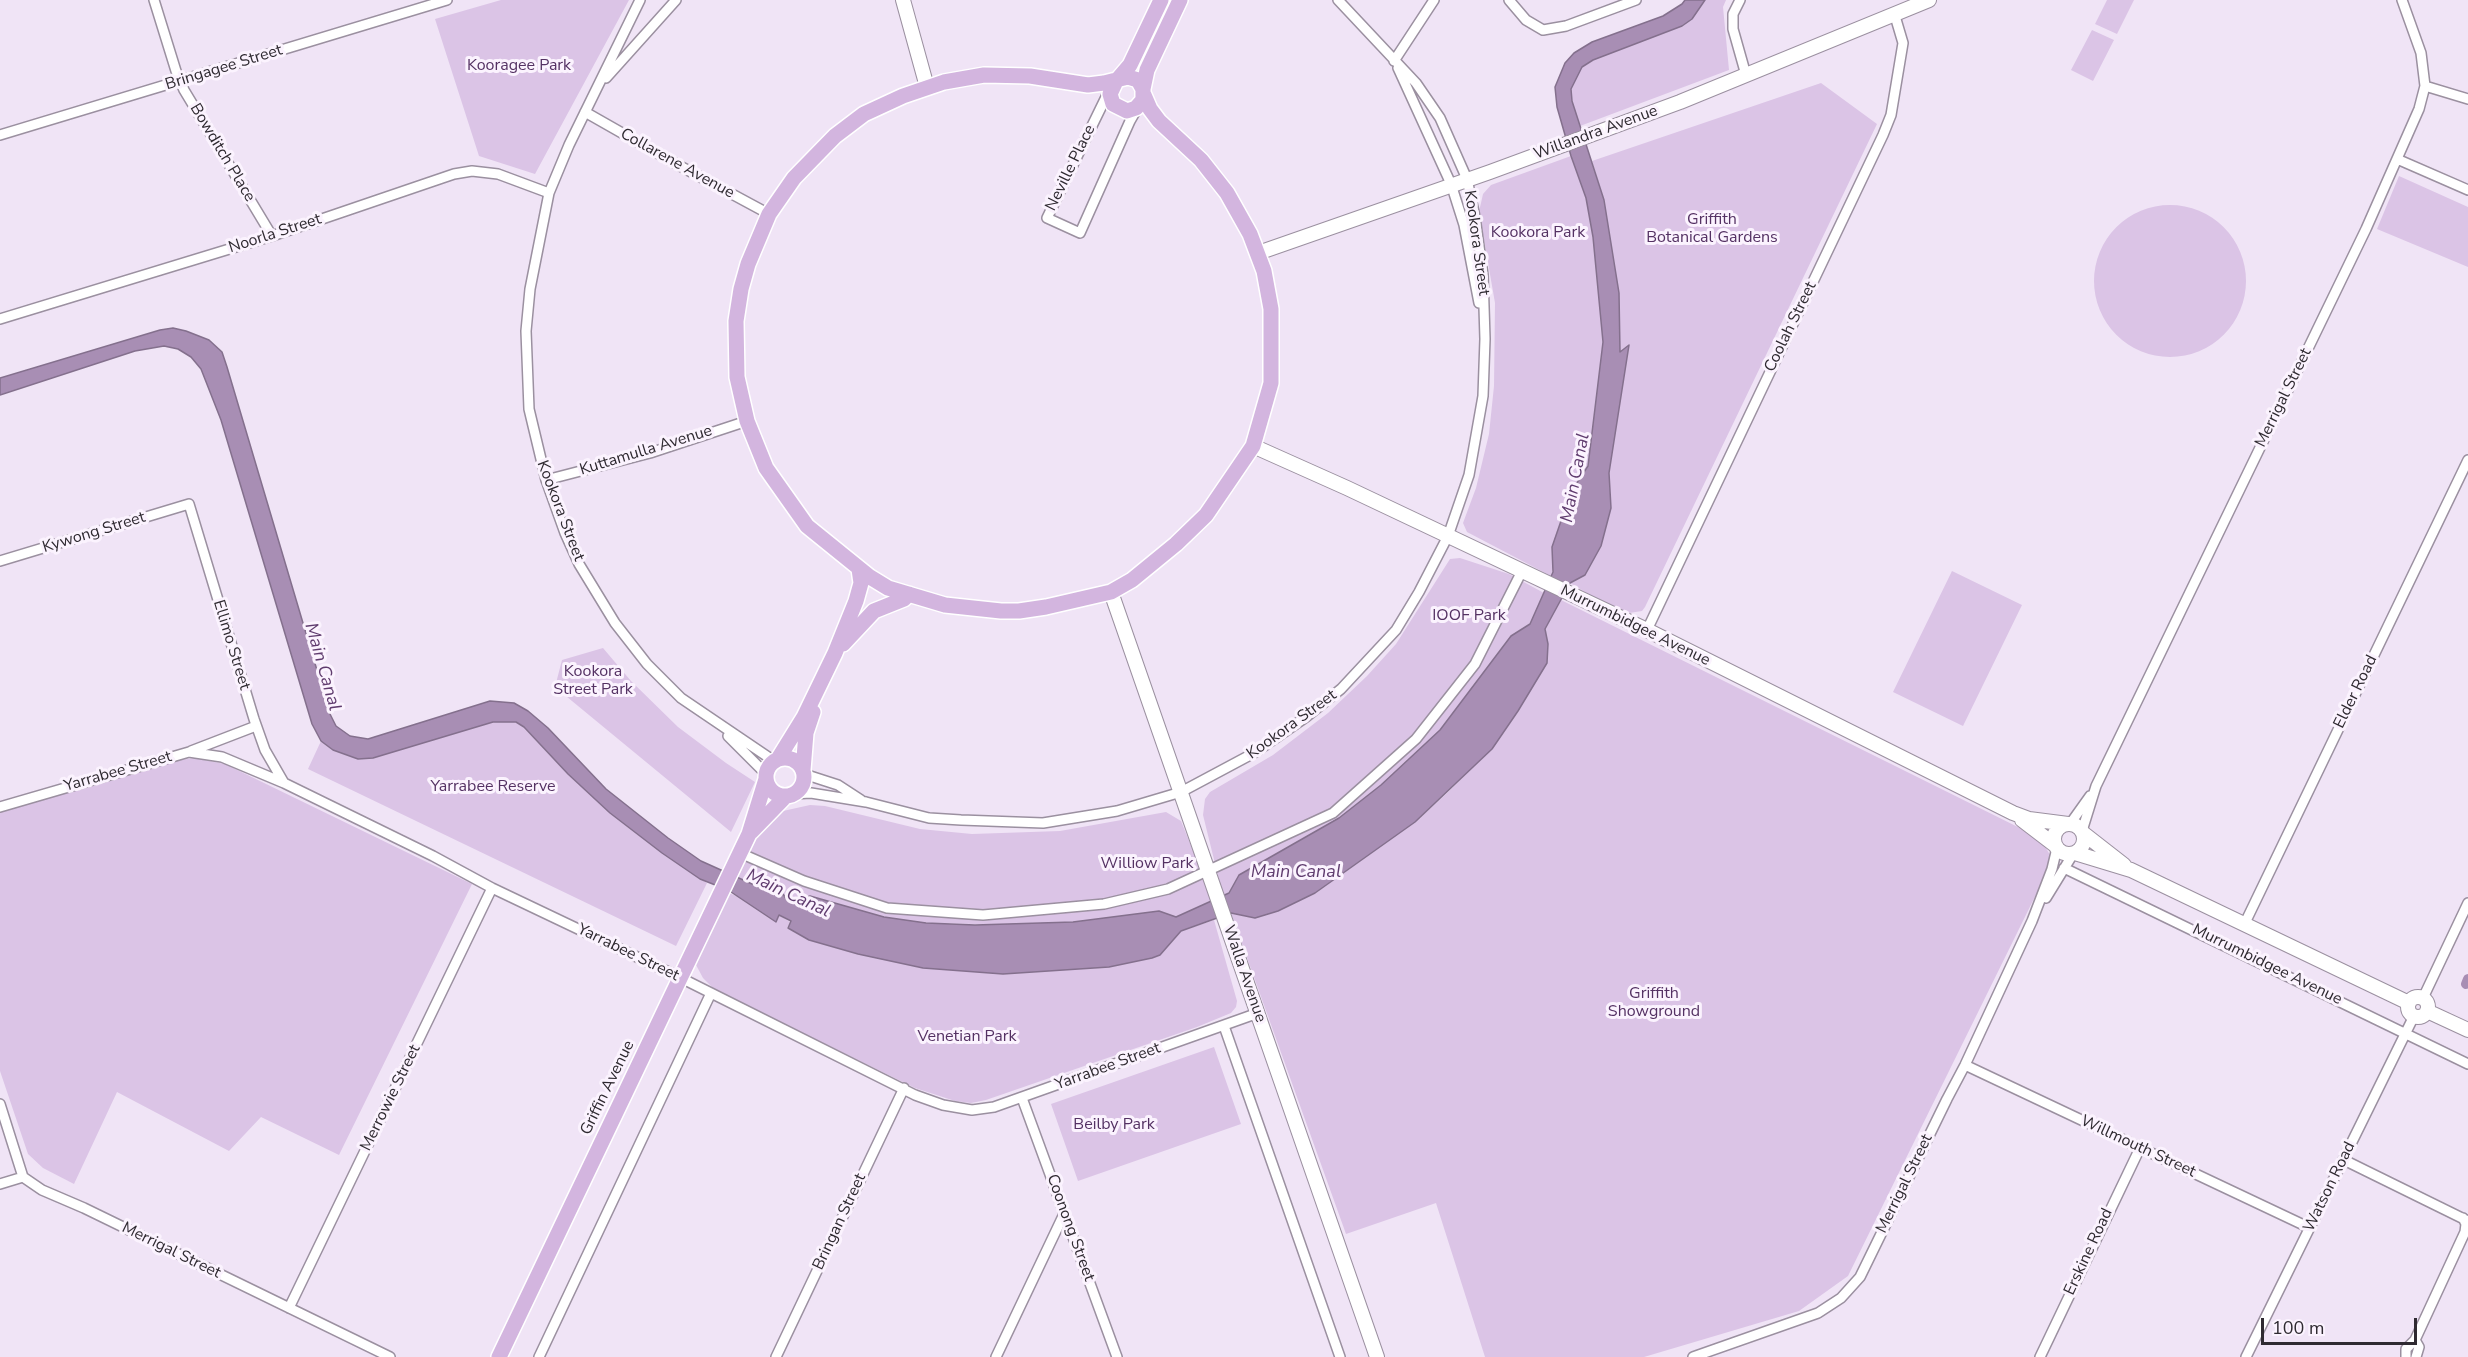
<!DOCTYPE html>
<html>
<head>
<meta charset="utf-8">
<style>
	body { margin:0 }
	#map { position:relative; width:2468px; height:1357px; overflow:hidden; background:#f0e4f6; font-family:"Nunito Sans",sans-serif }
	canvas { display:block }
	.scale { position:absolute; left:2261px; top:1318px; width:156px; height:27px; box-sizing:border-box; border:3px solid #2f2a31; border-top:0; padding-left:8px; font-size:18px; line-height:21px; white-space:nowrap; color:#2f2a31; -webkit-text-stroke:4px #fbf3fe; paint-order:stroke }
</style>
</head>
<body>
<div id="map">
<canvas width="2468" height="1357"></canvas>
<div class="scale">100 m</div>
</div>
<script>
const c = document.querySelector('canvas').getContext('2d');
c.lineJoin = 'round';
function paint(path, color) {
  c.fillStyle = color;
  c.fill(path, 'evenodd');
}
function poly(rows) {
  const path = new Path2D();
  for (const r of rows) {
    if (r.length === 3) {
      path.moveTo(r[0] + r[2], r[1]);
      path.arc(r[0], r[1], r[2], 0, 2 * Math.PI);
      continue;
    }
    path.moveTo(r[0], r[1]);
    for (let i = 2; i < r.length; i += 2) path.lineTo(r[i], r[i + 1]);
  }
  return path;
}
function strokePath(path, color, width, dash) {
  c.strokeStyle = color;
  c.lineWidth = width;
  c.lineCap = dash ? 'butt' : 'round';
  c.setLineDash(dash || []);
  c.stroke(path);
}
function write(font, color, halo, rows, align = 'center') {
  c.font = font + ' "Nunito Sans",sans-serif';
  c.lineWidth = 6;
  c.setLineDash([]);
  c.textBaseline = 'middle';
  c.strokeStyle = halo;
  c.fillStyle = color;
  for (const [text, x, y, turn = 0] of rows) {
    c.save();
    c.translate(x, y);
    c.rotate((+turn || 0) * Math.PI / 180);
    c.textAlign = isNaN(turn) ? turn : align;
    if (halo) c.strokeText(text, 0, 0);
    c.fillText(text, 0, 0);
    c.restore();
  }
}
const green = poly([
	[501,0,629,0,535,174,479,156,435,19],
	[1705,0,1726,0,1723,7,1729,70,1580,126,1572,101,1571,89,1582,67,1593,60,1682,26,1692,19],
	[2107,0,2134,0,2117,34,2095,24],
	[2092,30,2114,40,2093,81,2071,70],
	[1821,83,1877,124,1645,607,1642,611,1629,613,1600,601,1570,583,1585,575,1601,546,1611,508,1609,473,1628,346,1620,353,1619,293,1604,200,1592,161],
	[1571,156,1586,198,1593,237,1603,342,1588,466,1571,492,1552,547,1553,568,1551,576,1467,532,1463,523,1476,488,1489,434,1494,386,1495,303,1479,211,1481,203,1483,194,1491,185],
	[2399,176,2468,207,2468,267,2377,229],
	[2170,281,76],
	[1460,558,1509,574,1544,593,1530,624,1511,636,1440,730,1381,785,1339,818,1239,875,1229,893,1223,896,1203,815,1205,799,1210,792,1273,755,1328,713,1367,676,1396,644,1450,559],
	[1952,571,2022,605,1963,726,1893,692],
	[1561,600,2040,838,2053,860,1848,1276,1799,1311,1644,1357,1485,1357,1436,1203,1346,1234,1231,913,1255,918,1315,893,1415,822,1446,794,1492,749,1547,663,1548,644,1545,629],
	[603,648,631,681,678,727,726,763,755,782,731,832,555,687,562,660],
	[507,721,516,722,524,727,568,774,610,813,662,853,707,883,676,946,308,769,321,741,333,750,444,735,493,722],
	[194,758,225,764,472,884,339,1155,261,1117,229,1151,117,1092,74,1184,43,1168,28,1154,0,1071,0,812,166,762],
	[810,805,825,806,920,829,972,834,1060,831,1166,812,1181,821,1213,900,1176,917,1159,911,1073,922,1023,925,926,923,884,917,810,896,799,900,796,906,736,877,764,825,783,811],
	[726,892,755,903,776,921,779,915,790,922,787,928,809,940,923,968,1003,974,1109,967,1152,958,1160,955,1181,931,1214,920,1237,1001,1236,1007,1231,1013,1197,1027,986,1100,971,1103,955,1101,915,1088,715,990,703,978,695,963],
	[1214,1047,1241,1124,1078,1181,1051,1104]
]);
const water = poly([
	[1685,0,1705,0,1692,19,1682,26,1593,60,1582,67,1571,89,1572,101,1604,200,1619,293,1620,352,1629,345,1609,473,1611,508,1601,546,1585,575,1570,583,1545,629,1548,644,1547,663,1518,711,1492,749,1415,822,1315,893,1278,911,1255,918,1231,913,1181,931,1160,955,1152,958,1109,967,1003,974,923,968,858,954,809,940,788,928,791,921,779,915,776,922,728,890,700,879,662,853,610,813,568,774,524,727,516,722,493,722,373,758,358,759,333,750,321,741,312,724,221,420,201,369,191,357,178,349,164,346,135,351,0,395,0,378,160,330,173,328,186,331,209,340,222,352,227,367,330,714,336,726,350,736,368,739,490,701,514,703,528,711,548,728,606,789,668,838,701,861,761,888,783,894,787,900,798,905,801,899,810,896,884,917,926,923,975,925,1073,922,1159,911,1176,917,1229,893,1239,875,1339,818,1381,785,1440,730,1511,636,1530,624,1553,572,1552,547,1571,492,1588,466,1603,342,1593,237,1586,198,1571,156,1557,107,1555,87,1565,63,1574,53,1592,42,1663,16,1682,4,1685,0]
]);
const canal = poly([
	[2466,984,2468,979]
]);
const street = poly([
	[154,0,176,71,184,90,272,236],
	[640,0,569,145,549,193,530,289,526,331,529,409,546,480,565,533,579,564,615,623,647,664,681,698,774,761],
	[1509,0,1526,20,1543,30,1566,26,1636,0],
	[1740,0,1733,14,1733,29,1746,75],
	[1394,61,1434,0],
	[1398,68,1451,184,1464,225,1479,303],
	[606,78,676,0],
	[2425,86,2468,99],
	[1109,91,1047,218,1080,233,1130,121,1138,107],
	[585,112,680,166,769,214],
	[0,135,447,0],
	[2397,159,2468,190],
	[0,319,272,236,454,174,472,171,498,174,549,193],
	[546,480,650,453,747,421],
	[0,561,189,504,254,719,265,750,284,783],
	[1647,630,1883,135,1891,115,1903,43,1895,16],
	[728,736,766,774],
	[191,751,256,726],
	[804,774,838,785,861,800],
	[793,794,811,793,866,802,929,818,961,820,1043,823,1117,811,1181,792,1254,753,1306,717,1341,689,1396,630,1419,592,1448,536,1469,475,1483,396,1485,339,1483,275,1475,217,1467,179,1440,118,1416,83,1338,0],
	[0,807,189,752,222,757,284,783,433,856,492,888,681,978,915,1095,943,1105,972,1110,994,1107,1258,1013],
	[2070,824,2090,796],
	[2082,831,2096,786,2366,229,2419,109,2425,86,2421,53,2402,0],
	[740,853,804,881,887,908,983,915,1104,904,1168,889,1333,813,1416,739,1475,664,1522,571],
	[2064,868,2468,1064],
	[2046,898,2073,854],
	[2244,925,2468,460],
	[2423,998,2468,903],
	[1224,1026,1340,1357],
	[1965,1065,2310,1228],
	[1022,1098,1117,1357],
	[0,1104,23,1177,42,1190,84,1208,390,1357],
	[2344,1160,2466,1220],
	[0,1184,23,1177],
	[289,1308,492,888],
	[2415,1340,2419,1347,2416,1357],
	[539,1357,711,993],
	[776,1357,904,1088],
	[996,1357,1064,1214],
	[1693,1357,1818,1313,1841,1298,1860,1277,1947,1099,1965,1065,2032,921,2052,869,2057,848],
	[2040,1357,2140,1148],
	[2246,1357,2414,1016],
	[2406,1357,2406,1349,2415,1340,2465,1232,2466,1224,2463,1218]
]);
const secondary = poly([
	[903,0,927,87],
	[1258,253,1490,172,1680,102,1929,0],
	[1253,446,1347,488,1647,630,2013,813,2029,819,2068,824],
	[1111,592,1377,1357],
	[2022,820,2056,846],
	[2069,839,15],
	[2083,833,2124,865],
	[2075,853,2131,870,2409,1003],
	[2418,1007,10],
	[2427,1011,2468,1030]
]);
const primary = poly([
	[1118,79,1130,65,1161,0],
	[1116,81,1110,94,1113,104,1127,111,1136,108,1143,100,1143,89,1138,80,1128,77,1104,83,1088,85,1030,76,984,75,944,82,903,96,864,114,835,136,794,178,769,214,748,264,741,289,736,321,737,377,747,421,766,468,807,526,870,577,888,588,945,605,1001,611,1019,611,1046,607,1111,592,1132,580,1176,544,1206,515,1253,446,1271,383,1271,309,1264,271,1250,234,1227,193,1201,160,1159,121,1150,109,1144,95],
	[1143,89,1147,70,1180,0],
	[843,644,874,611,904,599,909,594],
	[785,777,19],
	[778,759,804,717,835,653,856,601,861,583,859,569],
	[803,770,806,733,813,712],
	[751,832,786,796],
	[499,1357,749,834,766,779]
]);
const parkNames = [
	["Kooragee Park",519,66],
	["Griffith",1712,220],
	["Botanical Gardens",1712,238],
	["Kookora Park",1538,233],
	["IOOF Park",1469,616],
	["Kookora",593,672],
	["Street Park",593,690],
	["Yarrabee Reserve",493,787],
	["Williow Park",1147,864],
	["Griffith",1654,994],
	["Showground",1654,1012],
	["Venetian Park",967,1037],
	["Beilby Park",1114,1125]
];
const streetNames = [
	["Bringagee Street",224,68,-17],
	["Willandra Avenue",1596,133,-20],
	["Bowditch Place",222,153,59],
	["Collarene Avenue",677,164,29],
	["Neville Place",1071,168,-64],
	["Noorla Street",275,234,-18],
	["Kookora Street",1476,243,82],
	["Coolah Street",1791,327,-64],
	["Merrigal Street",2284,398,-64],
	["Kuttamulla Avenue",646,451,-17],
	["Kookora Street",560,511,69],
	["Kywong Street",94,533,-17],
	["Murrumbidgee Avenue",1635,626,26],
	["Ellimo Street",231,645,73],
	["Elder Road",2356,692,-64],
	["Kookora Street",1292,725,-36],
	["Yarrabee Street",118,772,-16],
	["Yarrabee Street",628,953,26],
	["Murrumbidgee Avenue",2267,965,26],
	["Walla Avenue",1244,974,71],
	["Yarrabee Street",1108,1067,-20],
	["Griffin Avenue",608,1088,-64],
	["Merrowie Street",391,1098,-64],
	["Willmouth Street",2138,1147,25],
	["Merrigal Street",1905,1184,-64],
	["Watson Road",2330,1187,-64],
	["Bringan Street",840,1222,-65],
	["Coonong Street",1070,1228,70],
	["Merrigal Street",171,1251,26],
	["Erskine Road",2089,1252,-65]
];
const waterNames = [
	["Main Canal",1576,478,-79],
	["Main Canal",322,667,74],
	["Main Canal",1296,873],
	["Main Canal",788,894,25]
];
paint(green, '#dbc4e6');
paint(water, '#a88eb4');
strokePath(water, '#84708d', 1.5);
strokePath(canal, '#a88eb4', 10);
strokePath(street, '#9b90a0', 12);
strokePath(secondary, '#9b90a0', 16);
strokePath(primary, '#fff', 18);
strokePath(street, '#fff', 9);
strokePath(secondary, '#fff', 14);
strokePath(primary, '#d3b5df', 15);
write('16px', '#543163', '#fbf3fe', parkNames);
write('16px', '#2f2a31', '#fbf3fe', streetNames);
write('italic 18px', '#5f3b6e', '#fbf3fe', waterNames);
</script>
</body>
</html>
